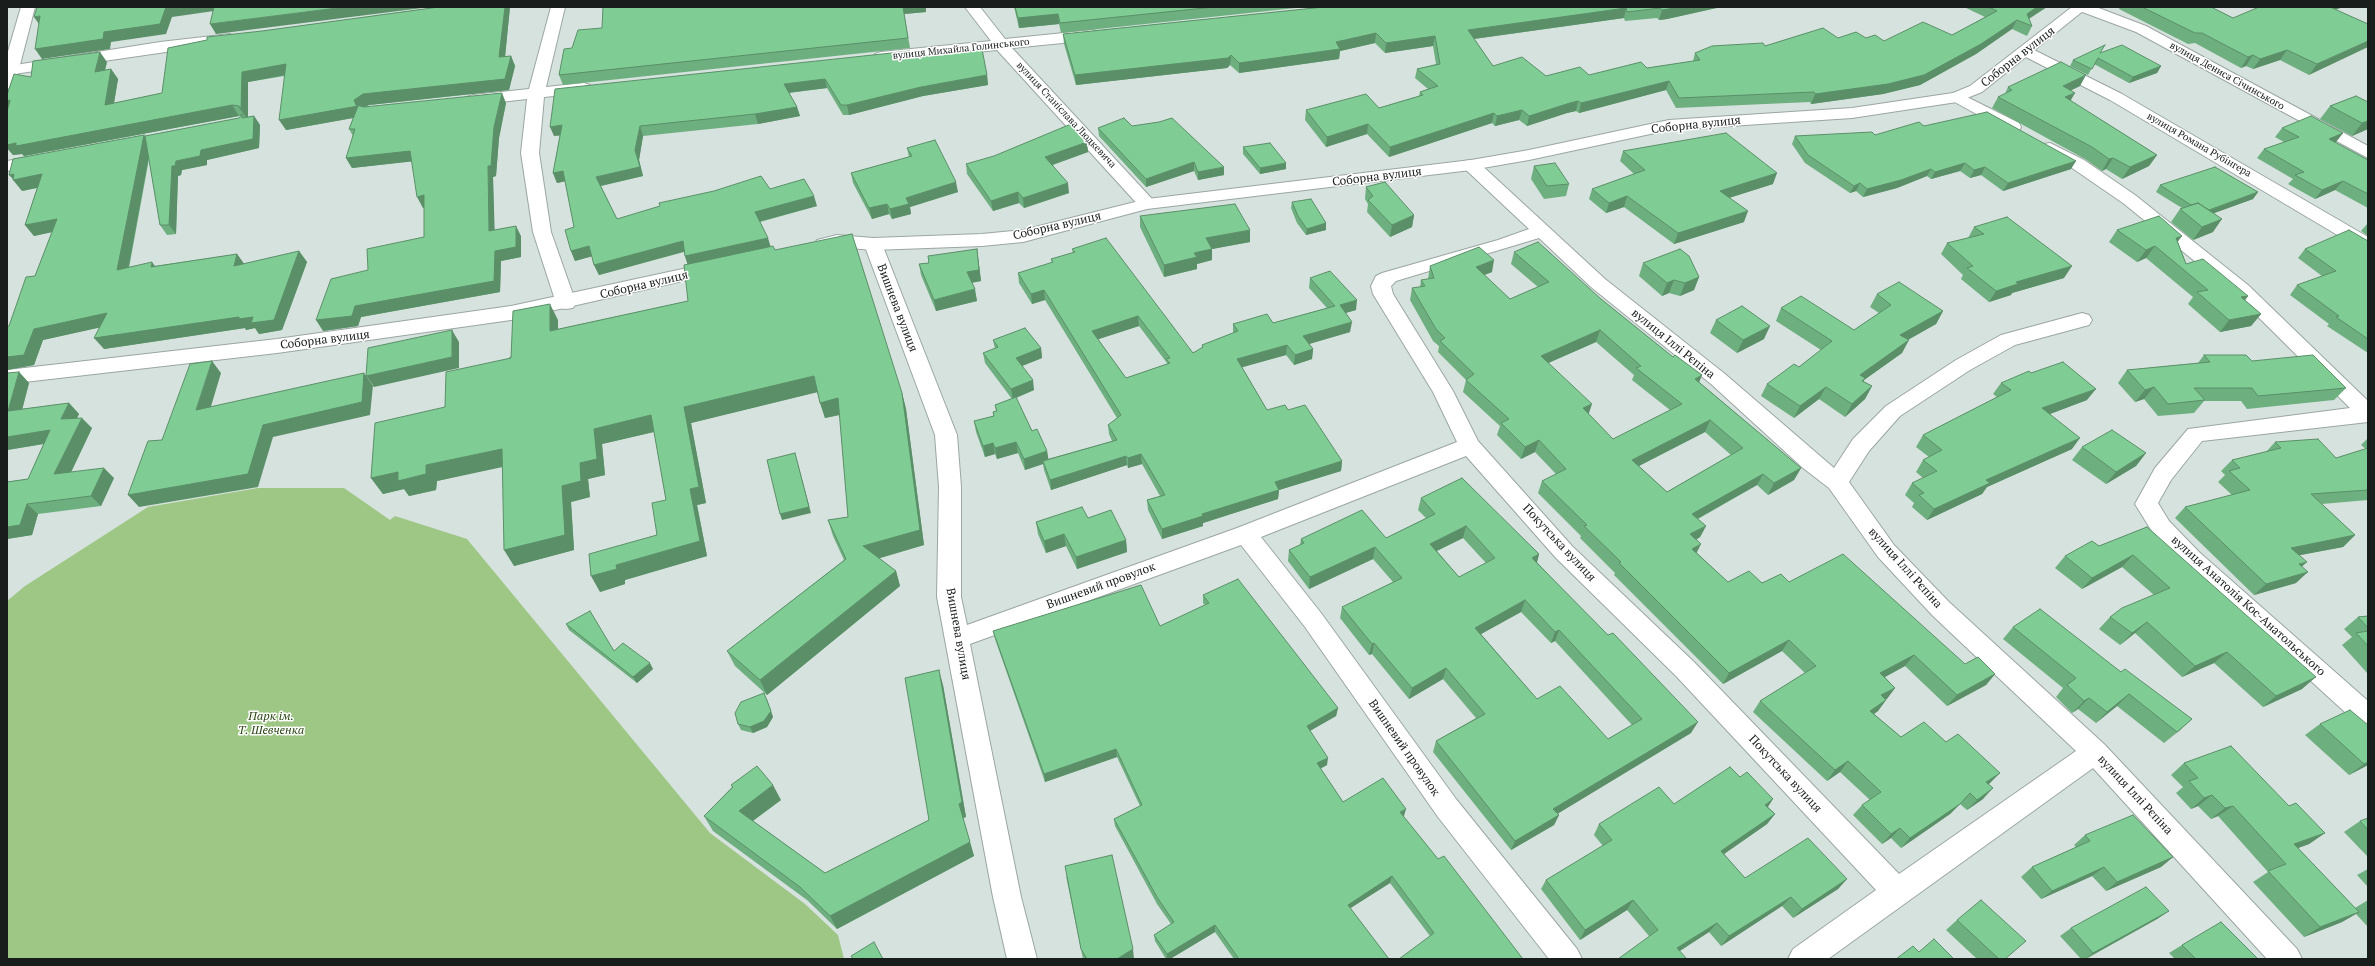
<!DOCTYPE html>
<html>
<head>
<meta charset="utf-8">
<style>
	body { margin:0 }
	#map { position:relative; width:2375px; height:966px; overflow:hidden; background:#d6e2dd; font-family:"PT Serif",serif }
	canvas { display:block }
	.frame { position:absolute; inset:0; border:8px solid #191d1b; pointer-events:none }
</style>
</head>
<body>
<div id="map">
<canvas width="2375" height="966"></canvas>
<div class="frame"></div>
</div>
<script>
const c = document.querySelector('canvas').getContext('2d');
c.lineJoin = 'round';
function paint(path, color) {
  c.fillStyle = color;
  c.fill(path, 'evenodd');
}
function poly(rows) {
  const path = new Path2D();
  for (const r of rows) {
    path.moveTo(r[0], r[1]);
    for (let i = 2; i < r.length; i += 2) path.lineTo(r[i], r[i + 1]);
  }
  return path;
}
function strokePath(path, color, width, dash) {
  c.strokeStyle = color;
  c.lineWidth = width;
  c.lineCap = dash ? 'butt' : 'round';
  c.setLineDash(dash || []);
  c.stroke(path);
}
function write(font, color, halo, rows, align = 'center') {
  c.font = font + ' "PT Serif",serif';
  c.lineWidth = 3;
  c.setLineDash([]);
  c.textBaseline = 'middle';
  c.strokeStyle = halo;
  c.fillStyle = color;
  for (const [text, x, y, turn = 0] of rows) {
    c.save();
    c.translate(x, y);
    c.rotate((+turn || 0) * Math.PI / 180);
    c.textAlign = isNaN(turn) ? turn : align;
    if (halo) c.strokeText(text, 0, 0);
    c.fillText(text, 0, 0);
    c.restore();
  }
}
const green = poly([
	[258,488,344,488,390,520,395,516,467,539,710,833,805,904,838,935,844,959,7,959,7,601,25,586,148,507]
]);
const minor = poly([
	[551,7,565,7,546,87,584,83,590,85,592,88,590,91,584,93,544,97,539,153,551,232,576,303,573,308,566,309,559,308,556,303,533,232,521,153,527,99,473,105,467,103,465,100,467,97,473,95,529,89,551,7],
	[965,7,980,7,1005,39,1093,30,1098,32,1101,35,1098,38,1093,40,1012,48,1153,200,1156,204,1153,208,1141,208,997,50,881,62,875,60,873,57,875,54,881,52,991,41,965,7],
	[2075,7,2096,7,2146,26,2368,146,2368,158,2136,32,2077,10,2075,7],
	[230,34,238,39,235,42,7,75,7,67,9,66,160,42,230,34],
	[2026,46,2122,94,2368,237,2368,251,2361,249,2110,100,2020,54,2018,51,2026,46],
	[1957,92,2019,123,2021,127,2019,131,2013,132,2007,131,1951,100,1949,97,1951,94,1957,92],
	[2050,143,2084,160,2135,195,2248,285,2368,401,2368,422,2202,441,2171,480,2158,503,2169,521,2199,552,2368,701,2368,728,2359,725,2183,564,2153,533,2135,504,2155,468,2188,429,2350,408,2234,293,2123,203,2072,168,2044,152,2041,148,2044,144,2050,143],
	[41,155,47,156,50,160,47,164,7,171,7,161,41,155],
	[1471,160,1477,161,1605,279,1725,374,1834,468,1853,439,1886,406,1956,360,2001,335,2082,313,2089,315,2092,320,2089,325,2015,345,1970,370,1900,416,1869,451,1849,482,1894,545,1949,602,2104,744,2297,949,2302,959,2267,959,2093,768,1828,959,1788,959,1793,949,1876,890,1676,676,1556,558,1466,456,1261,537,1321,613,1456,799,1577,949,1582,959,1549,959,1438,817,1305,627,1241,545,970,644,1021,897,1037,959,1007,959,993,897,937,597,939,487,935,435,864,244,866,240,873,238,880,240,882,244,957,435,961,487,961,597,967,625,1237,528,1457,442,1433,392,1373,294,1371,286,1376,276,1382,273,1498,240,1529,229,1465,169,1462,165,1465,161,1471,160],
	[1539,238,1591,287,1711,384,1803,468,1829,488,1878,557,1933,616,2076,751,1899,874,1694,662,1572,546,1478,441,1453,391,1393,294,1391,286,1396,281,1539,238]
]);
const tertiary = poly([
	[21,7,35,7,15,84,13,87,7,89,7,55,21,7],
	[2072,7,2088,7,1982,92,1957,102,1852,118,1669,130,1529,160,1471,170,1147,209,1023,242,982,246,873,250,837,247,824,250,817,248,815,244,817,240,837,235,873,238,982,234,1023,230,1147,199,1471,160,1529,150,1669,120,1852,108,1953,93,1970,86,2072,7],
	[715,262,722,264,724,268,722,272,511,320,277,353,7,384,7,370,277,339,511,306,715,262]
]);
const wall = poly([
	[439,7,510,7,505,57,511,56,515,66,509,90,369,105,365,107,506,103,499,138,496,176,493,177,494,230,521,236,521,257,501,261,500,292,361,317,358,326,323,331,368,270,424,237,424,207,423,208,412,161,352,168,346,158,353,136,349,129,353,118,286,130,284,76,248,82,248,117,254,116,260,125,259,148,207,160,207,165,182,170,181,175,178,176,176,234,167,235,160,225,149,159,129,268,155,266,237,254,244,264,299,251,307,262,282,330,259,334,255,328,246,330,245,328,104,349,100,327,43,340,34,365,7,370,7,327,9,326,35,276,52,232,34,236,25,225,37,188,22,191,144,135,145,137,239,118,241,116,239,116,24,156,22,154,13,155,7,148,31,77,107,62,105,70,111,69,118,79,114,103,162,93,262,31],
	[603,7,926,7,926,12,904,14,910,48,563,85,559,75,602,28],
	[1014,7,1305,7,1061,33,1059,24,1019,28],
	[1324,7,1721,7,1667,19,1659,20,1657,18,1625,21,1624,18,1474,39,1493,66,1546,76,1589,75,1647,68,1693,61,1695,53,1838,38,1866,38,1884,41,1952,35,1985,17,1964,7,2047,7,2029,19,2032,26,2027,36,2012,29,1976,54,1920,85,1883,94,1811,104,1810,102,1676,108,1666,90,1579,113,1576,111,1567,113,1527,126,1519,120,1495,126,1492,123,1389,157,1367,134,1326,147,1305,120,1306,110,1379,108,1419,96,1420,92,1428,89,1415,78,1417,69,1436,64,1433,46,1385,53,1375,43,1340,51,1339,59,1239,73,1230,65,1227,68,1076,85,1064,44,1063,34],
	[2120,7,2211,7,2233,18,2336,10,2368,24,2309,75,2280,60,2253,69,2246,66,2241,68,2195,43,2188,44,2119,9],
	[2100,53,2161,66,2157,73,2129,83,2094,64,2088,75,2070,66,2073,60],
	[911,57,987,75,988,85,923,96,849,115,843,115,827,88,789,93,797,107,800,116,758,124,643,136,639,160,643,176,601,186,617,219,770,189,817,206,760,222,770,246,775,250,902,393,906,409,924,545,879,558,896,571,900,586,767,695,735,666,727,651,844,560,833,536,828,520,848,517,840,415,825,418,817,392,691,423,706,503,697,505,707,556,625,580,625,584,600,592,657,535,666,500,654,432,602,444,605,475,588,479,590,497,571,502,574,550,514,566,503,466,437,481,436,490,409,496,404,489,383,494,371,478,445,407,558,320,558,329,688,301,688,265,685,256,684,252,599,275,594,265,592,256,575,261,571,251,574,227,565,181,557,183,553,173,560,135,554,136],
	[2080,86,2070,91,2071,101,2157,155,2149,166,2122,179,2106,169,2102,171,2085,159,1992,108,1998,97,2005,94,2008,87],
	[2356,96,2368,129,2352,136,2320,119,2330,106],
	[1132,126,1224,175,1198,180,1194,171,1146,187,1099,136,1098,128],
	[1924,126,2071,169,2003,191,1981,175,1970,178,1960,171,1931,179,1927,176,1897,188,1863,197,1856,191,1850,193,1805,163,1792,144,1795,136,1875,135],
	[2282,128,2343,133,2335,143,2368,160,2368,208,2335,190,2315,199,2288,184,2293,179,2257,158,2264,149,2284,142,2275,137],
	[1087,142,1088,152,1053,165,1069,193,1024,208,1019,203,993,211,967,174,966,164],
	[1243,147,1286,163,1286,169,1260,174,1243,154],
	[907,148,958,192,910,207,911,214,892,219,889,214,872,219,853,183,851,173,909,157],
	[1623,151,1773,184,1729,198,1744,222,1674,244,1624,207,1606,213,1589,199,1592,189,1634,174,1620,161],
	[1534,166,1569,184,1566,196,1544,199,1531,179],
	[2160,185,2258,192,2253,199,2214,213,2213,232,2193,240,2171,222,2180,209,2182,208,2156,192],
	[1366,187,1414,215,1412,227,1390,237,1367,212,1368,204,1365,199],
	[1292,202,1326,223,1326,230,1306,235,1297,223,1291,208],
	[1140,216,1250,242,1212,249,1212,260,1197,264,1197,269,1164,277,1140,227],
	[2368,223,2368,236,2361,231],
	[1974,227,2064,278,2012,293,2011,295,1989,302,1961,279,1963,275,1941,254,1947,243,1968,238],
	[2117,230,2178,242,2186,264,2248,296,2245,300,2261,314,2251,326,2220,332,2188,304,2193,297,2146,258,2137,262,2109,242],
	[2368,241,2368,353,2327,326,2329,324,2290,295,2297,285,2322,276,2298,258,2305,249],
	[977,249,981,281,972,283,977,301,936,311,921,275,919,264,929,263],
	[1072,249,1193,353,1202,348,1202,345,1233,333,1233,324,1273,323,1327,308,1309,288,1310,278,1356,310,1345,313,1350,332,1309,344,1313,349,1312,359,1294,365,1286,355,1242,367,1267,410,1288,410,1342,461,1341,471,1279,490,1278,499,1203,523,1203,526,1162,539,1148,510,1147,500,1160,496,1142,464,1128,468,1127,465,1051,490,1044,470,1043,464,1025,470,1018,453,997,459,995,454,985,457,976,432,974,421,993,416,993,412,996,411,995,405,1012,399,985,363,983,353,995,349,993,340,1041,348,1042,358,1022,366,1034,390,1016,398,1032,431,1047,451,1048,459,1112,441,1109,434,1108,425,1117,418,1045,300,1032,304,1019,283,1018,273,1052,263,1051,259,1073,253],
	[1139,326,1167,363,1167,364,1126,378,1098,339],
	[1514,252,1601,299,1673,357,1702,375,1699,382,1801,468,1794,480,1768,495,1757,485,1698,519,1706,526,1700,537,1696,540,1697,553,1728,582,1789,582,1965,664,1995,674,1986,685,1947,706,1905,666,1885,677,1895,688,1886,699,1886,700,1878,711,1874,714,1901,737,1990,783,1989,784,1983,799,1967,810,1960,804,1950,814,1901,848,1891,838,1882,844,1853,815,1862,805,1870,800,1840,772,1827,781,1753,712,1760,701,1805,673,1782,651,1723,684,1614,575,1615,573,1580,538,1581,536,1538,493,1542,481,1556,474,1535,452,1521,459,1497,435,1500,426,1463,392,1466,380,1438,352,1439,346,1433,341,1410,300,1412,288,1420,287,1421,280,1428,279,1430,266,1492,272,1484,275,1510,299,1538,287,1511,264],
	[1596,342,1634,375,1632,380,1670,410,1613,439,1589,414,1548,363],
	[1705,432,1731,455,1667,492,1639,466],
	[1643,263,1699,277,1694,290,1680,296,1669,293,1662,296,1639,276],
	[1877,294,1943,311,1936,324,1908,340,1902,353,1864,380,1863,381,1872,386,1865,399,1845,417,1819,399,1794,418,1761,396,1767,384,1799,367,1821,350,1776,321,1781,308,1854,330,1879,313,1870,307],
	[1716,320,1764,339,1737,353,1710,333],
	[2204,355,2252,361,2346,388,2334,400,2247,409,2241,401,2204,401,2194,413,2158,416,2144,399,2135,402,2118,383,2127,370,2198,363],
	[19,372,29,383,22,409,69,403,79,414,77,418,92,428,71,472,114,478,101,506,38,514,32,535,7,539,7,482,28,479,44,444,7,450],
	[2031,373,2087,400,2050,414,2072,449,1987,487,1982,494,1927,520,1912,507,1914,503,1905,495,1912,483,1923,478,1916,472,1923,460,1929,457,1916,447,1923,435,1997,397,1993,394,2001,383],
	[2368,438,2368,500,2322,504,2355,535,2343,547,2299,555,2302,567,2296,583,2254,595,2175,518,2185,507,2232,495,2218,482,2225,475,2221,471,2232,460,2266,452,2275,442,2336,458,2366,449,2361,445],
	[2082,447,2146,453,2136,466,2106,484,2072,460],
	[1421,498,1539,554,1537,562,1691,733,1558,813,1559,815,1554,825,1511,850,1433,752,1436,741,1476,718,1443,679,1409,699,1372,654,1369,655,1340,618,1342,607,1393,582,1373,559,1309,589,1288,561,1289,550,1300,545,1301,539,1386,538,1426,518,1418,510],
	[1463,538,1486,563,1459,577,1437,551],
	[1521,612,1551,643,1555,641,1632,725,1608,739,1537,699,1481,634],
	[1088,518,1126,540,1127,552,1077,569,1066,546,1046,553,1038,534,1036,522],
	[2147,527,2302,689,2263,707,2214,663,2182,677,2135,633,2120,645,2099,629,2110,617,2154,595,2122,567,2082,589,2055,568,2065,556,2099,546],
	[1203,595,1338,708,1336,716,1310,731,1327,765,1320,769,1343,802,1404,816,1403,816,1438,859,1523,959,1430,936,1390,883,1350,908,1389,959,1234,959,1215,932,1170,959,1166,959,1155,941,1154,935,1171,924,1157,904,1115,826,1114,819,1140,806,1117,757,1045,782,995,639,993,631,1160,626,1205,605,1203,603],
	[2368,616,2368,674,2342,645,2352,637,2344,629,2358,617],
	[566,624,614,651,653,669,637,683,569,630],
	[2013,627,2121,672,2192,719,2164,743,2117,706,2096,723,2078,709,2072,713,2056,697,2063,688,2003,639],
	[943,685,966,817,963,818,974,856,837,929,807,900,713,831,704,816,732,787,731,785,781,800,753,821,825,873,929,820],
	[767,699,773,717,767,727,753,733,741,730,738,724],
	[2320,724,2368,725,2368,765,2349,775,2305,735],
	[2184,763,2289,806,2325,833,2309,844,2298,848,2355,908,2368,900,2368,927,2356,914,2342,922,2304,937,2253,882,2268,872,2218,816,2211,819,2198,806,2191,809,2176,793,2183,787,2171,775],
	[1674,804,1768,807,1775,814,1767,824,1724,854,1745,878,1847,879,1838,889,1793,918,1782,906,1721,946,1709,932,1680,951,1649,936,1627,910,1580,940,1541,889,1546,880,1603,846,1594,835,1599,824],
	[2368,818,2368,857,2344,832,2360,821],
	[2085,835,2173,857,2161,867,2106,891,2092,876,2041,899,2021,877,2032,867,2076,847,2074,845],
	[2368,869,2368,887,2357,875],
	[1066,876,1134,959,1083,959],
	[2169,911,2157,919,2086,959,2081,959,2060,936,2071,928],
	[1957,920,2005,959,1977,959,1946,930],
	[2182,945,2258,959,2175,959,2169,953]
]);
const shadedWall = poly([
	[166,7,219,7,221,10,172,17,166,34,111,42,110,49,42,59,35,49],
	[345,7,430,7,216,34,210,24],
	[505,7,510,7,504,67,499,57],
	[903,7,926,7,926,12,904,14,910,48],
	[1681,7,1721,7,1667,19,1659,20,1662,10],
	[2037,7,2047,7,2023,22,2027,14],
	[2325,7,2343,7,2319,16],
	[1626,8,1624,18,1466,40,1468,30],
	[1058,14,1059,24,1019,28,1018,18],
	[40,16,41,27,34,17],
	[2017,20,2012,29,1976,54,1920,85,1883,94,1811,104,1815,94],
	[1376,33,1375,43,1340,51,1339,59,1239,73,1239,63],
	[1435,36,1433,46,1385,53,1386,43],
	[2368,41,2368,47,2309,75,2317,64],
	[2287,50,2280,60,2253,69,2260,59],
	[100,52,107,62,102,82,95,72],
	[1231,55,1230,65,1227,68,1076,85,1075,75],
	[2253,55,2246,66,2241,68,2248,57],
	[511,56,515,66,509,90,369,105,360,110,364,116,286,130,279,120,354,100,363,94],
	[286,64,291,74,248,82,248,120,241,110,242,72],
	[2161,66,2157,73,2129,83,2133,77],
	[111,69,118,79,112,115,105,105],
	[987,75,988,85,923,96,849,115,847,105,921,87],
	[2086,75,2080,86,2056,97,2063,86],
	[825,79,827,88,786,93,784,84],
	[1669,81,1666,90,1579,113,1581,103],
	[502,93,506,103,499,138,496,176,493,177,495,241,489,231,488,166,494,127],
	[2075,93,2068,105,2065,97],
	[10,100,13,112,7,104,7,101],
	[1578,101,1576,111,1567,113,1527,126,1529,116,1570,103],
	[232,105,239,116,24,156,22,154,13,155,7,148,7,140],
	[797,107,800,116,758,124,755,114],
	[1522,110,1519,120,1495,126,1497,116],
	[1494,113,1492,123,1389,157,1390,147],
	[254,116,260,125,259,148,207,160,207,165,182,170,181,175,178,176,176,234,169,225,172,166,176,161,201,150],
	[2368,121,2368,129,2352,136,2362,123],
	[1368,124,1367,134,1326,147,1327,137],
	[562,125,566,135,554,136,550,127],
	[640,126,643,136,639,160,643,176,600,186,596,177,635,150],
	[2343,133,2336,142,2322,148,2329,139],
	[144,135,151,145,126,281,117,270],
	[1087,142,1088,152,1046,167,1045,157],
	[410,151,416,161,352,168,346,158],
	[2157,155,2149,166,2122,179,2130,167],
	[2113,158,2106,169,2102,171,2109,159],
	[2076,161,2071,169,2003,191,2008,183],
	[1194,162,1194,171,1146,187,1146,179],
	[1286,163,1286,169,1260,174,1260,168],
	[1965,163,1960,171,1931,179,1935,172],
	[1224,167,1224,175,1198,180,1198,172],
	[1985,167,1981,175,1970,178,1974,170],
	[1931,169,1927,176,1897,188,1863,197,1867,189],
	[563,171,567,181,557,183,553,173],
	[1777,173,1773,184,1716,202,1720,191],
	[14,174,42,174,50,185,22,191,13,180,14,180,9,175],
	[2343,181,2335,190,2315,199,2322,190],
	[956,182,958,192,910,207,911,214,892,219,890,209,906,198],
	[1068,183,1069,193,1024,208,1023,198],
	[1860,183,1856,191,1850,193,1854,186],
	[1018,192,1019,203,993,211,991,201],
	[2258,192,2253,199,2198,219,2203,213],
	[424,195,430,206,423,208,417,197],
	[814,196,817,206,758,222,755,212],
	[1627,196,1624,207,1606,213,1609,203],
	[887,204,889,214,872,219,869,208],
	[1748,211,1744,222,1674,244,1678,233],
	[1414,215,1412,227,1390,237,1392,225],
	[57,219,66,229,34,236,25,225],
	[2222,219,2213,232,2193,240,2202,227],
	[1326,223,1326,230,1306,235,1307,229],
	[516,226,521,236,521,257,501,261,500,292,361,317,358,326,323,331,316,320,355,306,495,251],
	[1250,230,1250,242,1212,249,1212,260,1197,264,1197,269,1164,277,1164,265,1194,253,1206,238],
	[2182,236,2174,247,2176,238],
	[768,238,771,248,688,266,685,256],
	[683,241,686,251,599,275,594,265],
	[589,246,593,256,575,261,571,251],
	[2155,246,2146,258,2137,262,2146,250],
	[977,249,981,281,969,283,967,272],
	[299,251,307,262,282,330,259,334,255,328,246,330,245,328,104,349,94,338],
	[237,254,245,265,234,266],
	[1494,260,1492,272,1474,279,1476,267],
	[152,262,160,273,151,267],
	[2072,266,2064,278,2012,293,2011,295,1989,302,1996,291,2016,282],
	[1699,277,1694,290,1680,296,1685,283],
	[1674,280,1669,293,1662,296,1667,283],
	[975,289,977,301,936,311,934,300],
	[1044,290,1045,300,1032,304,1031,294],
	[2248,296,2239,308,2241,297],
	[1357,300,1356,310,1339,315,1340,305],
	[550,304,558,320,558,347,550,331],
	[1943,311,1936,324,1893,348,1900,335],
	[107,313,116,324,43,340,34,365,7,370,7,357,34,329],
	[2261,314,2251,326,2220,332,2229,320],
	[1138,316,1139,326,1093,341,1092,331],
	[1352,322,1350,332,1302,346,1303,336],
	[1770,326,1764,339,1737,353,1743,340],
	[452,330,459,342,459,368,374,387,366,376],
	[1600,330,1596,342,1537,368,1541,356],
	[1909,340,1902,353,1864,380,1858,391,1860,375],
	[1287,345,1286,355,1236,369,1237,359],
	[1041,348,1042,358,1017,368,1016,358],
	[1313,349,1312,359,1294,365,1295,355],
	[212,361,221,373,206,423,196,410],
	[19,372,29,383,19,422,8,411],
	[364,373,373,385,370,415,273,437,258,487,139,507,128,495],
	[1702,375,1697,387,1695,379],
	[814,376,818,392,691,423,706,503,697,505,707,556,625,580,625,584,600,592,591,576,616,565,700,541,690,489,684,407],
	[1033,380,1034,390,1013,399,1011,389],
	[1872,386,1865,399,1845,417,1852,404],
	[1826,387,1819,399,1794,418,1800,406],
	[2154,387,2144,399,2135,402,2145,390],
	[2096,389,2087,400,2034,420,2042,408],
	[902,393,906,409,924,545,867,562,863,546],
	[838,398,843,414,825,418,820,403],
	[69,403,79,414,71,430,61,419],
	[1592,404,1588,416,1583,408],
	[651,415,658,431,602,444,605,475,588,479,590,497,571,502,574,550,514,566,504,550,580,463,594,429],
	[82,418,92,428,65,485,54,474],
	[1710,420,1705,432,1627,472,1632,460],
	[50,430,61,441,7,450,7,437],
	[2080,438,2072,449,1987,487,1982,494,1927,520,1934,509,1986,480],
	[1539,440,1535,452,1521,459,1525,447],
	[1016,442,1018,453,997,459,995,448],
	[993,443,995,454,985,457,983,446],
	[502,449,512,465,437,481,436,490,409,496,404,489,383,494,371,478,426,465],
	[1047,451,1049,462,1043,461,1043,464,1025,470,1024,459],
	[795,453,811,513,782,520,780,514],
	[2146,453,2136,466,2106,484,2116,472],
	[1141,454,1142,464,1128,468,1128,458],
	[1126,456,1127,465,1051,490,1050,480],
	[1342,461,1341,471,1279,490,1278,499,1203,523,1203,526,1162,539,1162,529,1202,514,1275,482],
	[104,468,114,478,101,506,91,496],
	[1801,468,1794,480,1768,495,1774,483],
	[1763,474,1757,485,1686,525,1692,514],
	[27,504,38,514,32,535,7,539,7,527],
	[1466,526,1463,538,1428,555,1430,544],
	[1706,526,1700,537,1685,546,1690,534],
	[1064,534,1066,546,1046,553,1044,541],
	[2355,535,2343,547,2280,559,2291,548],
	[1126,540,1127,552,1077,569,1076,557],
	[1701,544,1695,556,1692,549],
	[1375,547,1373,559,1309,589,1310,577],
	[1539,554,1536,566,1532,558],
	[2133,555,2122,567,2082,589,2092,578],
	[2307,562,2295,573,2299,564],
	[896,571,900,586,767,695,760,680],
	[2308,572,2296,583,2254,595,2266,584],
	[1525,600,1521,612,1472,639,1475,628],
	[2147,622,2135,633,2120,645,2132,633],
	[1559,630,1555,641,1551,643,1555,632],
	[1789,640,1782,651,1723,684,1729,673],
	[1374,643,1372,654,1369,655,1372,644],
	[2227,652,2214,663,2182,677,2195,666],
	[1914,655,1905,666,1872,684,1880,673],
	[650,663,653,669,637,683,633,677],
	[1446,668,1443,679,1409,699,1412,688],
	[939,670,943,685,966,817,963,818,959,804],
	[1995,674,1986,685,1947,706,1957,695],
	[2316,677,2302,689,2263,707,2276,696],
	[1895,688,1887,699,1873,706,1881,695],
	[764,693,773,717,767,727,753,733,750,727],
	[2129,694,2117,706,2096,723,2107,712],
	[2089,698,2078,709,2072,713,2084,701],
	[1886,700,1878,711,1862,722,1870,711],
	[1338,708,1336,716,1306,733,1307,726],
	[2192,719,2179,731,2164,743,2177,732],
	[1698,722,1691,733,1549,819,1553,809],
	[1116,749,1117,757,1045,782,1044,774],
	[1328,758,1327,765,1315,771,1317,763],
	[1848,761,1840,772,1827,781,1835,770],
	[2368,762,2368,765,2349,775,2364,764],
	[2000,773,1990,783,1976,792,1986,782],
	[773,785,781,800,747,825,739,811],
	[1993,788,1983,799,1967,810,1977,800],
	[2212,795,2198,806,2191,809,2204,798],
	[1773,799,1766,810,1765,805],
	[1960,804,1950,814,1901,848,1910,838],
	[2233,806,2218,816,2211,819,2225,808],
	[1406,809,1404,816,1398,819,1400,812],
	[1775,814,1767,824,1714,861,1721,851],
	[1559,815,1554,825,1511,850,1515,841],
	[1900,828,1891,838,1882,844,1891,834],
	[2325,833,2309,844,2279,855,2294,844],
	[970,842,974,856,837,929,830,916],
	[2173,857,2161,867,2106,891,2117,882],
	[2104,867,2092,876,2041,899,2052,891],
	[1392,876,1390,883,1346,911,1348,905],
	[1847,879,1838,889,1793,918,1802,909],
	[1791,897,1782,906,1721,946,1729,936],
	[1633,900,1627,910,1580,940,1585,930],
	[2169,911,2157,919,2085,959,2093,953],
	[2359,912,2342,922,2304,937,2320,927],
	[1717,923,1709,932,1670,957,1677,948],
	[1215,925,1215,932,1170,959,1167,959,1167,954],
	[1133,949,1134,959,1117,959]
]);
const building = poly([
	[37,7,168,7,166,7,160,24,104,32,103,39,35,49,40,16,34,17,37,7],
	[214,7,345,7,210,24,214,7],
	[439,7,505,7,499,57,511,56,505,79,363,94,354,100,356,105,364,107,502,93,494,127,491,166,488,166,489,231,516,226,516,247,495,251,494,281,355,306,352,316,316,320,331,279,368,270,367,249,424,237,424,195,417,197,410,151,346,158,355,129,349,129,358,106,279,120,286,64,242,72,241,110,239,106,232,105,16,146,16,143,7,145,7,112,10,100,7,101,7,95,14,74,31,77,33,61,100,52,95,72,111,69,105,105,162,93,168,48,207,40,207,37,262,31,439,7],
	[603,7,903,7,908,38,559,75,564,49,572,48,578,30,602,28,603,7],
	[1015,7,1214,7,1060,23,1058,14,1018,18,1015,7],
	[1324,7,1681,7,1662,10,1660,8,1627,12,1626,8,1468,30,1493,66,1522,57,1546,76,1580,67,1589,75,1641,62,1647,68,1700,60,1695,53,1712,46,1763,43,1765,46,1823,28,1838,38,1856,32,1866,38,1875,35,1884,41,1923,22,1952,35,1997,11,1989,7,2037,7,2027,14,2032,26,2017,20,1981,44,1924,75,1888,84,1815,94,1814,92,1679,98,1669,81,1581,103,1578,101,1570,103,1529,116,1522,110,1497,116,1494,113,1390,147,1368,124,1327,137,1306,110,1366,94,1379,108,1423,95,1420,92,1438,86,1417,69,1440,64,1435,36,1386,43,1376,33,1336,42,1340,49,1239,63,1231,55,1228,58,1075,75,1063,34,1324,7],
	[2142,7,2211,7,2233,18,2259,7,2330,7,2368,24,2368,41,2317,64,2287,50,2260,59,2253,55,2248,57,2202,33,2195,33,2142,7],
	[2105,45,2100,53,2122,45,2161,66,2133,77,2098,58,2092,69,2073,60,2105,45],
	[982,49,987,75,921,87,847,105,841,105,825,79,784,84,797,107,755,114,640,126,635,150,640,167,596,177,617,219,660,206,659,203,714,191,761,176,770,189,804,179,814,196,755,212,768,238,685,256,683,241,594,265,589,246,571,251,565,230,574,227,563,171,553,173,562,125,550,127,555,89,910,51,911,57,982,49],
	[2061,62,2086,75,2063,86,2075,93,2065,97,2157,155,2130,167,2113,158,2109,159,2092,147,1998,97,2012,90,2008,87,2061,62],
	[2356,96,2368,102,2368,121,2362,123,2330,106,2356,96],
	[1987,112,2076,161,2008,183,1985,167,1974,170,1965,163,1935,172,1931,169,1901,180,1867,189,1860,183,1854,186,1808,155,1795,136,1872,132,1875,135,1919,122,1924,126,1987,112],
	[242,114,242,118,254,116,253,139,201,150,200,156,176,161,175,166,172,166,169,225,160,225,145,136,239,118,242,114],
	[2311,116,2343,133,2329,139,2368,160,2368,194,2343,181,2322,190,2295,175,2304,172,2264,149,2299,137,2282,128,2311,116],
	[1124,118,1132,126,1159,122,1172,118,1224,167,1198,172,1194,162,1146,179,1098,128,1124,118],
	[1071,124,1087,142,1045,157,1068,183,1023,198,1018,192,991,201,966,164,994,156,1071,124],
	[1726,133,1777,173,1720,191,1748,211,1678,233,1627,196,1609,203,1592,189,1645,170,1623,151,1726,133],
	[144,135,117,270,152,262,151,267,237,254,234,266,299,251,274,320,251,323,253,317,239,319,239,317,94,338,107,313,34,329,24,355,7,357,7,327,9,326,26,277,35,276,57,219,25,225,42,174,13,180,14,174,9,175,13,159,144,135],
	[935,140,956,182,906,198,909,204,890,209,887,204,869,208,851,173,912,156,907,148,935,140],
	[1270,143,1286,163,1260,168,1243,147,1270,143],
	[1555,163,1569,184,1547,186,1534,166,1555,163],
	[2215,167,2258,192,2209,210,2198,203,2191,205,2160,185,2215,167],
	[1385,182,1414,215,1392,225,1368,200,1373,196,1366,187,1385,182],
	[1311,199,1326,223,1307,229,1298,216,1292,202,1311,199],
	[2198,203,2222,219,2202,227,2180,209,2198,203],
	[1235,204,1250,230,1206,238,1212,249,1194,253,1197,257,1164,265,1140,216,1235,204],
	[2159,216,2182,236,2176,238,2186,264,2203,259,2248,296,2241,297,2261,314,2229,320,2197,292,2208,290,2155,246,2146,250,2117,230,2159,216],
	[2007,217,2072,266,2016,282,2018,284,1996,291,1967,268,1973,266,1947,243,1984,234,1974,227,2007,217],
	[2349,230,2368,241,2368,339,2336,317,2339,316,2297,285,2336,271,2305,249,2349,230],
	[852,234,902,393,920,530,863,546,896,571,760,680,727,651,846,559,828,520,848,517,838,398,820,403,814,376,684,407,699,487,690,489,700,541,616,565,617,569,591,576,589,554,657,535,652,503,666,500,651,415,594,429,597,459,580,463,581,481,562,486,565,535,504,550,502,449,426,465,426,474,398,481,398,472,371,478,375,423,445,407,446,372,511,358,513,311,550,304,550,331,688,301,684,265,773,246,775,250,852,234],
	[1106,238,1193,353,1203,347,1202,345,1238,331,1233,324,1267,314,1273,323,1335,306,1310,278,1330,271,1357,300,1340,305,1352,322,1303,336,1313,349,1295,355,1287,345,1237,359,1267,410,1285,405,1288,410,1305,405,1342,461,1275,482,1279,490,1202,514,1203,516,1162,529,1147,500,1165,495,1141,454,1128,458,1126,456,1050,480,1043,461,1117,440,1108,425,1121,415,1044,290,1031,294,1018,273,1053,262,1051,259,1075,252,1072,249,1106,238],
	[1138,316,1170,358,1166,359,1170,363,1126,378,1092,331,1138,316],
	[1538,242,1601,299,1673,357,1675,355,1702,375,1695,379,1801,468,1774,483,1763,474,1692,514,1706,526,1690,534,1701,544,1692,549,1728,582,1749,571,1762,583,1781,574,1789,582,1843,554,1965,664,1978,657,1995,674,1957,695,1914,655,1880,673,1895,688,1881,695,1886,700,1870,711,1901,737,1924,722,1946,742,1958,734,2000,773,1986,782,1993,788,1977,800,1970,793,1960,804,1910,838,1900,828,1891,834,1862,805,1881,792,1848,761,1835,770,1760,701,1816,666,1789,640,1729,673,1619,563,1621,562,1584,526,1587,525,1542,481,1566,469,1539,440,1525,447,1501,423,1509,419,1466,380,1474,374,1440,341,1445,338,1436,329,1412,288,1425,286,1421,280,1434,278,1430,266,1479,247,1494,260,1476,267,1510,299,1549,282,1514,252,1538,242],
	[1600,330,1641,366,1636,368,1682,404,1613,439,1583,408,1592,404,1541,356,1600,330],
	[1710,420,1743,448,1667,492,1632,460,1710,420],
	[977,249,979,270,967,272,975,289,934,300,919,264,929,263,928,256,977,249],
	[1680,249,1689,256,1699,277,1685,283,1674,280,1667,283,1643,263,1680,249],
	[1899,282,1943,311,1900,335,1909,340,1860,375,1865,378,1862,381,1872,386,1852,404,1826,387,1800,406,1767,384,1794,364,1799,367,1832,341,1781,308,1801,296,1854,330,1891,305,1877,294,1899,282],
	[1742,306,1770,326,1743,340,1716,320,1742,306],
	[1025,328,1041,348,1016,358,1033,380,1011,389,983,353,998,347,993,340,1025,328],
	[452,330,452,357,366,376,368,348,452,330],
	[2204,355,2246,355,2252,361,2313,355,2346,388,2258,396,2252,388,2194,388,2205,400,2168,404,2154,387,2145,390,2127,370,2210,362,2204,355],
	[212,361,196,410,364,373,362,402,263,425,248,474,128,495,148,441,162,440,190,364,212,361],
	[2063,362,2096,389,2042,408,2080,438,1986,480,1990,483,1934,509,1919,495,1924,493,1912,483,1937,471,1923,460,1942,450,1923,435,2011,390,2001,383,2029,371,2031,373,2063,362],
	[19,372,8,411,69,403,61,419,82,418,54,474,104,468,91,496,27,504,20,525,7,527,7,482,28,479,50,430,7,437,7,373,19,372],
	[1016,397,1032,431,1037,429,1047,451,1024,459,1016,442,995,448,993,443,983,446,974,421,994,416,993,412,997,411,995,405,1016,397],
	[2112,430,2146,453,2116,472,2082,447,2112,430],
	[2318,439,2336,458,2368,448,2368,490,2311,494,2355,535,2291,548,2307,562,2299,564,2308,572,2266,584,2185,507,2250,490,2229,471,2240,468,2232,460,2281,448,2275,442,2318,439],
	[795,453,809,507,780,514,767,460,795,453],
	[1462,478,1539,554,1532,558,1608,635,1613,633,1698,722,1553,809,1559,815,1515,841,1436,741,1485,714,1446,668,1412,688,1374,643,1372,644,1342,607,1402,578,1375,547,1310,577,1289,550,1304,543,1301,539,1362,510,1386,538,1435,514,1421,498,1462,478],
	[1466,526,1495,558,1459,577,1430,544,1466,526],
	[1525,600,1555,632,1559,630,1642,719,1608,739,1560,686,1537,699,1475,628,1525,600],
	[1082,507,1088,518,1111,510,1126,540,1076,557,1064,534,1044,541,1036,522,1082,507],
	[2147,527,2316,677,2276,696,2227,652,2195,666,2147,622,2132,633,2110,617,2122,608,2170,588,2133,555,2092,578,2065,556,2092,541,2099,546,2147,527],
	[1238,579,1338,708,1307,726,1328,758,1317,763,1343,802,1383,778,1406,809,1400,812,1438,859,1444,856,1523,959,1399,959,1434,933,1392,876,1348,905,1389,959,1239,959,1215,925,1167,954,1154,935,1174,922,1157,897,1114,819,1142,805,1116,749,1044,774,993,631,1141,585,1160,626,1209,603,1203,595,1238,579],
	[2040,609,2121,672,2125,669,2192,719,2177,732,2129,694,2107,712,2089,698,2084,701,2067,685,2076,678,2013,627,2040,609],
	[590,611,614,651,623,643,650,663,633,677,566,624,590,611],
	[2368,616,2368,628,2358,617,2368,616],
	[2368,631,2368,646,2356,633,2368,631],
	[939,670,962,802,959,804,970,842,830,916,800,887,704,816,733,787,731,785,757,766,773,785,739,811,825,873,929,820,905,678,939,670],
	[764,693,771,711,764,721,750,727,738,724,735,713,741,702,764,693],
	[2350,710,2368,725,2368,762,2364,764,2320,724,2350,710],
	[2231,746,2289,806,2296,803,2325,833,2294,844,2359,912,2320,927,2268,871,2286,864,2233,806,2225,808,2212,795,2204,798,2189,781,2198,778,2184,763,2231,746],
	[1730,767,1740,777,1747,772,1773,799,1765,805,1775,814,1721,851,1745,878,1808,838,1847,879,1802,909,1791,897,1729,936,1717,923,1677,948,1687,959,1618,959,1658,930,1633,900,1585,930,1546,880,1612,840,1599,824,1659,787,1674,804,1730,767],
	[2133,815,2173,857,2117,882,2104,867,2052,891,2032,867,2090,841,2085,835,2133,815],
	[2368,818,2368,830,2360,821,2368,818],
	[1112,855,1133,949,1117,959,1087,959,1081,949,1065,866,1112,855],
	[2146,887,2169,911,2093,953,2071,928,2146,887],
	[1981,900,2026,941,2005,959,1999,959,1957,920,1981,900],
	[2221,922,2258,959,2196,959,2182,945,2221,922],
	[1934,939,1954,959,1896,959,1913,946,1919,952,1934,939],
	[874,942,883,959,853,959,851,956,874,942]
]);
const farStreetnames = [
	["вулиця Михайла Голинського",961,49,-6],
	["вулиця Дениса Січинського",2227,76,29],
	["вулиця Станіслава Людкевича",1066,115,47],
	["вулиця Романа Рубінгера",2199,145,30]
];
const streetNames = [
	["Соборна вулиця",2018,57,-38],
	["Соборна вулиця",1696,125,-6],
	["Соборна вулиця",1377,177,-7],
	["Соборна вулиця",1057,226,-13],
	["Соборна вулиця",644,285,-13],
	["Вишнева вулиця",897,308,69],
	["Соборна вулиця",325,340,-7],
	["вулиця Іллі Рєпіна",1673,344,39],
	["Покутська вулиця",1559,543,47],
	["вулиця Іллі Рєпіна",1905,568,48],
	["Вишневий провулок",1101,586,-20],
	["вулиця Анатолія Кос-Анатольського",2248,606,42],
	["Вишнева вулиця",958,634,80],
	["Вишневий провулок",1404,748,55],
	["Покутська вулиця",1785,774,47],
	["вулиця Іллі Рєпіна",2135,795,47]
];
const parkNames = [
	["Парк ім.",271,717],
	["Т. Шевченка",271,731]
];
paint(green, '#9ec684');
strokePath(minor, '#9ba6a2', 2);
strokePath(tertiary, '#9ba6a2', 2);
paint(minor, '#fff');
paint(tertiary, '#fff');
paint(wall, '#6eaf80');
paint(shadedWall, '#5a8f68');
paint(building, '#80cc95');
strokePath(building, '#5a8f68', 1);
write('10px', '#191d1b', '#fff', farStreetnames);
write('12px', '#191d1b', '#fff', streetNames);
write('italic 12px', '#2a4613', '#fff', parkNames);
</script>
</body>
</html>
